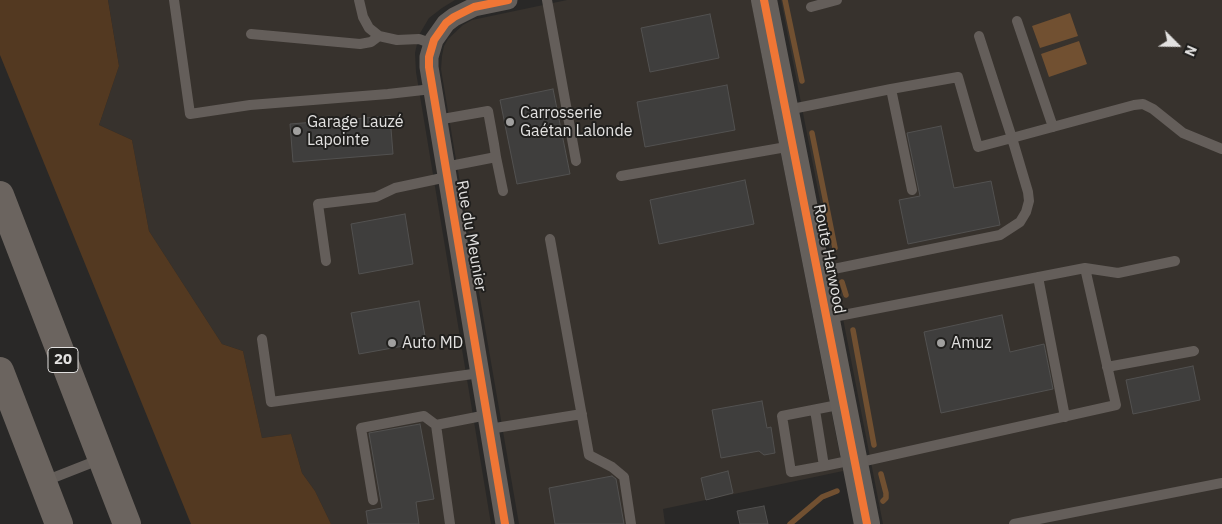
<!DOCTYPE html>
<html>
<head>
<meta charset="utf-8">
<style>
	body { margin:0 }
	#map { position:relative; width:1222px; height:524px; overflow:hidden; background:#292827; font-family:"IBM Plex Sans",sans-serif }
	canvas { display:block }
	.north { position:absolute; left:1152px; top:20px; width:50px; height:50px; -webkit-text-stroke:4px #201f1d; paint-order:stroke; rotate:113deg; font-size:14px; font-weight:700; line-height:20px; text-align:center; color:#e2e1e0 }
	.north::after { content:''; display:block; margin:auto; width:18px; height:22px; background:#e2e1e0; clip-path:polygon(50% 0,100% 100%,50% 72%,0 100%) }
</style>
</head>
<body>
<div id="map">
<canvas width="1222" height="524"></canvas>
<div class="north">N</div>
</div>
<script>
const c = document.querySelector('canvas').getContext('2d');
c.lineJoin = 'round';
function paint(path, color) {
  c.fillStyle = color;
  c.fill(path, 'evenodd');
}
function poly(rows) {
  const path = new Path2D();
  for (const r of rows) {
    path.moveTo(r[0], r[1]);
    for (let i = 2; i < r.length; i += 2) path.lineTo(r[i], r[i + 1]);
  }
  return path;
}
function strokePath(path, color, width, dash) {
  c.strokeStyle = color;
  c.lineWidth = width;
  c.lineCap = dash ? 'butt' : 'round';
  c.setLineDash(dash || []);
  c.stroke(path);
}
function write(font, color, halo, rows, align = 'center') {
  c.font = font + ' "IBM Plex Sans",sans-serif';
  c.lineWidth = 4;
  c.setLineDash([]);
  c.textBaseline = 'middle';
  c.strokeStyle = halo;
  c.fillStyle = color;
  for (const [text, x, y, turn = 0] of rows) {
    c.save();
    c.translate(x, y);
    c.rotate((+turn || 0) * Math.PI / 180);
    c.textAlign = isNaN(turn) ? turn : align;
    if (halo) c.strokeText(text, 0, 0);
    c.fillText(text, 0, 0);
    c.restore();
  }
}
const built = poly([
	[108,0,455,0,442,8,429,18,419,35,415,53,416,72,491,524,331,524,315,491,302,473,291,434,262,438,243,351,222,344,149,231,132,140,99,125,119,66],
	[567,0,751,0,843,471,663,509,665,524,519,524,454,148,441,69,442,56,444,46,448,39,463,25,472,20],
	[781,0,1222,0,1222,524,883,524]
]);
const green = poly([
	[0,0,108,0,119,66,99,125,132,140,149,231,222,344,243,351,262,438,291,434,302,473,315,491,331,524,191,524,0,55]
]);
const water = poly([
	[1070,13,1078,36,1040,48,1032,26],
	[1079,41,1087,64,1049,77,1041,54]
]);
const stream = poly([
	[785,0,802,81],
	[812,133,835,248],
	[842,282,846,295],
	[853,330,874,445],
	[881,474,886,493,886,498,883,501],
	[790,524,822,497,837,491]
]);
const building = poly([
	[710,14,719,58,650,72,641,28,710,14],
	[727,85,735,130,645,147,637,102,727,85],
	[553,89,570,174,517,184,500,100,553,89],
	[390,116,393,154,293,162,290,124,390,116],
	[941,126,954,188,991,181,1000,225,908,244,899,200,920,196,907,133,941,126],
	[745,180,754,224,659,244,650,200,745,180],
	[405,214,413,264,359,274,351,224,405,214],
	[419,301,426,342,359,354,351,313,419,301],
	[1002,315,1010,352,1044,344,1053,389,941,413,924,332,1002,315],
	[1193,366,1200,400,1133,414,1126,380,1193,366],
	[762,401,767,428,771,427,775,453,764,455,759,451,721,458,712,410,762,401],
	[420,424,434,499,416,502,419,524,368,524,366,511,382,508,369,433,420,424],
	[728,471,733,493,706,500,701,478,728,471],
	[612,476,616,479,624,524,555,524,549,488,612,476],
	[764,506,768,524,740,524,737,511,764,506]
]);
const lane = poly([
	[174,0,190,114,250,105,388,94,432,89],
	[359,0,363,17,369,28,379,36],
	[547,0,576,161],
	[811,7,837,0],
	[1017,21,1053,127],
	[251,34,360,44,371,42,379,36,397,40,419,39,433,44],
	[979,36,1012,138,1134,105,1143,104,1153,109,1183,133,1222,149],
	[787,110,891,89,912,190],
	[437,120,488,111,494,144,496,157,445,167],
	[496,157,503,191],
	[621,176,792,146],
	[550,239,589,455,612,467,624,477,631,524],
	[326,261,318,204,376,197,395,188,447,177],
	[1085,268,1118,273,1175,261],
	[819,272,1000,235,1020,222,1026,212,1029,201,1028,192,1012,138,978,147,958,77,891,89],
	[1038,277,1065,417],
	[828,318,1085,268,1116,405,856,463],
	[262,339,271,402,480,373],
	[1107,367,1194,351],
	[815,410,824,466,853,460],
	[489,429,582,414],
	[824,466,791,472,782,416,843,404],
	[45,481,101,459],
	[373,500,361,428,424,416,436,425],
	[450,524,436,425,487,415],
	[1014,524,1222,483]
]);
const street = poly([
	[505,524,429,67,429,57,434,40,446,23,454,17,474,7,508,0]
]);
const secondary = poly([
	[764,0,867,524]
]);
const highway = poly([
	[0,195,127,524],
	[0,371,59,524]
]);
const cycleway = poly([
	[764,0,867,524],
	[505,524,429,67,429,57,434,40,446,23,454,17,474,7,508,0]
]);
const markers = [
	[510,122,5,"#a1a09f"],
	[297,131,5,"#a1a09f"],
	[392,343,5,"#a1a09f"],
	[941,343,5,"#a1a09f"]
];
const shields = [
	[63,360,30]
];
const shieldNames = [
	["20",63,360]
];
const poiNames = [
	["Carrosserie",520,113],
	["Gaétan Lalonde",520,131],
	["Garage Lauzé",307,122],
	["Lapointe",307,140],
	["Auto MD",402,343],
	["Amuz",951,343]
];
const streetNames = [
	["Rue du Meunier",471,236,80],
	["Route Harwood",829,259,79]
];
paint(built, '#37322d');
paint(green, '#533921');
paint(water, '#715031');
strokePath(stream, '#715031', 5.5);
paint(building, '#3f3e3d');
strokePath(building, '#525150', 1);
strokePath(lane, '#645e5a', 10);
strokePath(street, '#645e5a', 19);
strokePath(secondary, '#65605c', 26);
strokePath(highway, '#6b645f', 28);
strokePath(cycleway, '#f07635', 8);
for (const [x, y, r, color] of markers) {
  const dot = new Path2D();
  dot.arc(x, y, r, 0, 2 * Math.PI);
  c.fillStyle = color;
  c.fill(dot);
  strokePath(dot, '#201f1d', 2);
}
for (const [x, y, w] of shields) {
  const box = new Path2D();
  box.roundRect(x - w / 2, y - 12.5, w, 25, 4);
  c.fillStyle = '#201f1d';
  c.fill(box);
  strokePath(box, '#e2e1e0', 1);
}
write('bold 15px', '#e2e1e0', null, shieldNames);
write('16px', '#e2e1e0', '#201f1d', poiNames, 'left');
write('16px', '#e2e1e0', '#201f1d', streetNames);
</script>
</body>
</html>
